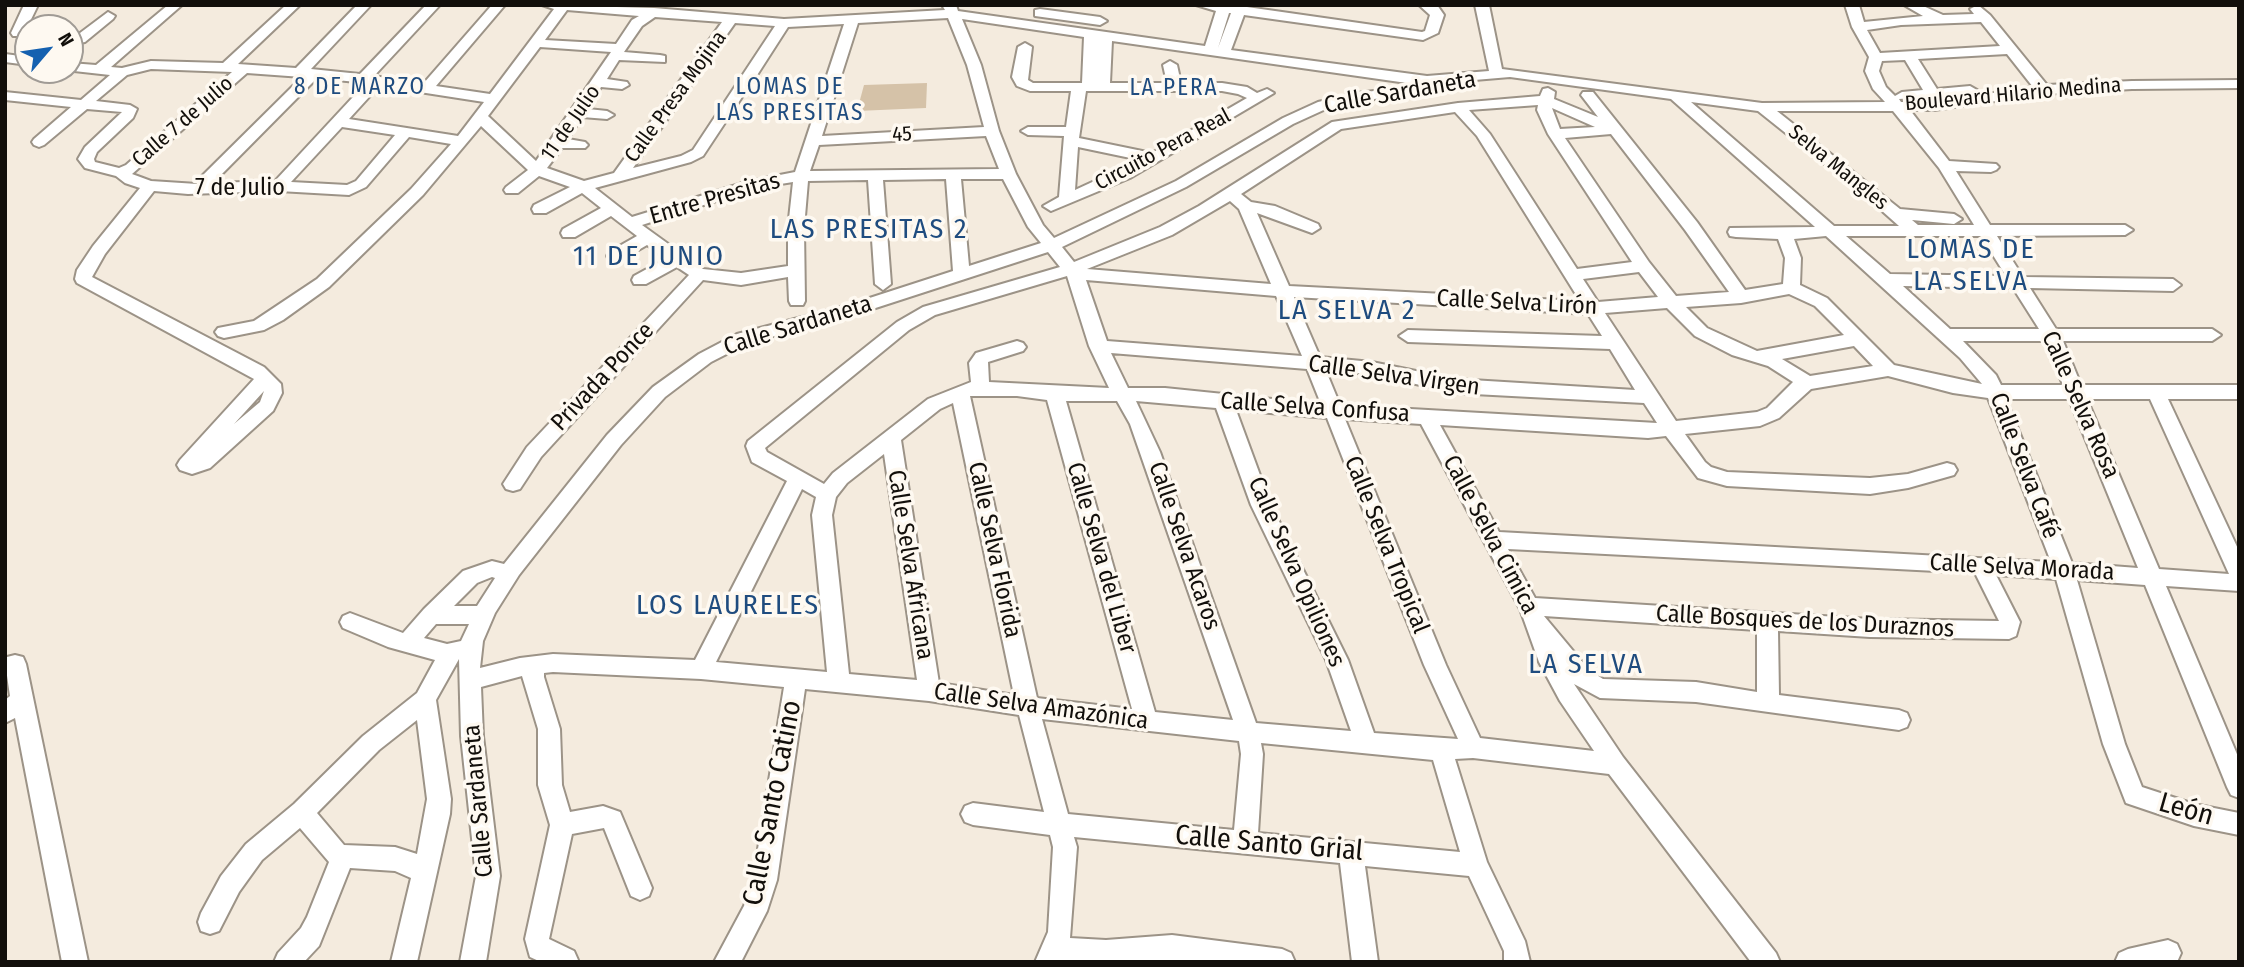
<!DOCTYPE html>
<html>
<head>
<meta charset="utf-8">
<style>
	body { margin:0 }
	#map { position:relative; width:2244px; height:967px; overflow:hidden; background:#f4ebde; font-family:"Fira Sans Condensed",sans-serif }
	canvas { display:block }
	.frame { position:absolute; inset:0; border:7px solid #120f0b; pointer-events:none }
	.north { position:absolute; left:14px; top:14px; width:70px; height:70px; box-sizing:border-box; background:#fef9f1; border:2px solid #a09b95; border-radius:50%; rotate:61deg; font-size:19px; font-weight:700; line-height:28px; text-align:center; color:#120f0b }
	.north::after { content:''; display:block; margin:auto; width:24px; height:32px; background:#1561b0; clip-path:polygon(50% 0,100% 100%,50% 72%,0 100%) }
</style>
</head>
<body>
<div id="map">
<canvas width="2244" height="967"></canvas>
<div class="frame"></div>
<div class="north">N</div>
</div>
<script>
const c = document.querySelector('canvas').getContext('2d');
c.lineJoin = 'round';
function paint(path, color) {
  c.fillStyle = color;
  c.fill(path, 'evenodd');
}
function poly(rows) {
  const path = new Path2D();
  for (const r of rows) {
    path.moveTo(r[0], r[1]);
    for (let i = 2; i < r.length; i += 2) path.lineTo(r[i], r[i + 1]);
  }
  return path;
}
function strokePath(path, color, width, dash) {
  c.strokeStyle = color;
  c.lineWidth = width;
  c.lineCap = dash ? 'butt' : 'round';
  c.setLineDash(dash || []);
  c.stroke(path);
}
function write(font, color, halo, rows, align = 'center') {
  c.font = font + ' "Fira Sans Condensed",sans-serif';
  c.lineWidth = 7;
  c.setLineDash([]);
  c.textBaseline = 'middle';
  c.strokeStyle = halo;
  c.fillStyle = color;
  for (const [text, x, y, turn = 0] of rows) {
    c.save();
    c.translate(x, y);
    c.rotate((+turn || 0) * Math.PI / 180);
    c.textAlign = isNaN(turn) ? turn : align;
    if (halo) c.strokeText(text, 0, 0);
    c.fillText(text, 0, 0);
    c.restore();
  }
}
const green = poly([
	[927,83,926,108,857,111,864,85]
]);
const minor = poly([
	[24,5,38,5,23,36,13,36,11,33,24,5],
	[168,5,182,5,111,67,122,68,151,61,223,63,286,5,300,5,238,64,296,68,357,5,371,5,311,69,360,74,426,5,440,5,374,76,423,84,492,5,505,5,436,86,490,94,554,9,542,5,654,8,784,19,945,10,942,5,956,5,958,11,1205,46,1216,11,1196,5,1248,5,1247,7,1422,32,1425,31,1430,15,1419,5,1437,5,1444,15,1438,33,1423,40,1244,15,1231,50,1427,76,1489,71,1475,5,1489,5,1502,69,1762,103,1885,102,1873,89,1865,71,1869,57,1852,27,1845,5,1859,5,1864,22,1923,16,1904,5,1921,5,1943,15,1974,14,1970,9,1978,5,1990,15,2047,85,2132,81,2239,80,2239,88,2132,89,2043,94,1934,110,1910,110,1949,161,1996,164,1999,167,1996,170,1991,172,1956,171,1990,225,2125,225,2133,230,2125,235,1997,236,2023,277,2173,279,2181,285,2173,291,2030,288,2056,329,2212,329,2221,335,2212,341,2063,341,2081,385,2239,385,2239,399,2168,399,2239,551,2239,591,2166,586,2239,759,2239,798,2231,795,2227,787,2145,585,2077,580,2125,744,2142,787,2194,804,2239,813,2239,835,2194,826,2126,803,2103,744,2056,579,1996,575,2020,622,2016,636,2009,639,1870,637,1778,631,1779,695,1899,710,1907,713,1910,720,1907,727,1899,730,1696,702,1600,698,1574,684,1623,757,1776,953,1780,962,1751,962,1609,774,1473,758,1455,759,1487,862,1525,941,1530,962,1504,962,1504,951,1469,876,1365,866,1378,962,1352,962,1340,863,1074,837,1077,847,1070,938,1106,940,1172,935,1282,949,1291,953,1295,962,1035,962,1048,932,1053,847,1050,835,973,825,965,822,961,814,965,806,973,803,1044,812,1019,715,929,701,805,689,777,880,767,911,741,962,714,962,744,906,753,880,784,687,701,679,553,672,544,673,544,677,560,729,562,785,570,812,603,806,620,812,652,888,649,896,640,900,631,896,604,828,572,834,549,939,574,951,578,960,541,962,530,957,525,939,550,825,538,785,538,729,522,676,481,687,483,736,500,876,486,962,460,962,476,876,461,736,459,659,436,700,451,799,450,814,417,962,391,962,411,878,395,871,350,868,319,946,304,962,274,962,278,953,301,928,307,917,329,862,300,828,262,860,239,892,219,931,210,934,201,931,198,922,201,913,221,876,246,844,294,804,363,736,417,693,435,660,388,647,343,628,340,622,343,616,350,613,403,633,424,609,463,571,492,561,504,564,607,435,653,387,699,354,737,334,848,305,953,271,946,179,883,180,891,284,883,290,875,284,868,180,808,181,804,228,805,301,803,305,791,305,789,301,788,277,741,285,703,280,541,457,520,489,513,491,506,489,503,484,527,447,689,275,677,267,646,284,634,284,632,280,634,276,665,259,647,245,621,260,609,260,607,256,609,252,637,236,611,216,575,237,563,237,561,233,563,229,601,208,582,193,546,213,534,213,532,209,534,205,570,187,539,176,518,193,506,193,504,190,506,187,528,170,481,126,423,195,329,287,283,320,264,330,224,338,218,336,215,332,218,328,254,321,317,279,411,189,451,144,409,137,366,187,349,195,279,191,188,194,154,191,105,254,92,277,264,367,281,384,282,393,273,411,210,468,192,474,180,470,177,465,180,460,254,379,77,283,75,279,77,270,93,246,140,188,125,183,116,176,85,168,78,159,85,147,122,112,87,109,44,145,39,147,34,145,32,142,34,139,71,107,5,100,5,92,81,100,110,75,65,70,70,70,70,63,96,65,168,5],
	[567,10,639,16,632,20,616,44,545,40,567,10],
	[1229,13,1231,13,1218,48,1229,13],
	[655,17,722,22,614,173,584,181,547,168,562,148,585,148,588,145,585,142,568,139,582,117,607,119,614,115,607,111,588,109,601,87,622,89,629,85,627,82,607,79,619,60,665,62,665,56,660,55,624,52,642,26,655,17],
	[948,18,967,65,984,127,822,136,858,23,948,18],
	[962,19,1084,37,1082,83,1033,83,1028,80,1032,47,1025,43,1018,47,1012,77,1017,86,1030,91,1071,91,1066,127,1028,127,1021,131,1028,135,1064,136,1059,197,1043,206,1051,211,1130,178,1274,93,1267,89,1257,93,1247,87,1222,83,1181,83,1177,65,1170,61,1163,65,1167,83,1110,83,1112,41,1407,83,1427,84,1510,77,1671,99,1815,227,1730,228,1728,232,1730,236,1736,237,1778,239,1785,258,1783,284,1745,290,1697,222,1593,92,1583,92,1581,95,1598,117,1554,99,1555,92,1548,88,1543,89,1540,96,1458,103,1332,122,1199,206,1160,227,1074,262,1062,247,1186,187,1293,124,1328,108,1357,101,1425,93,1432,89,1425,85,1357,93,1318,102,1283,118,1176,181,1054,238,1043,225,1016,174,999,131,981,65,962,19],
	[1981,22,2000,46,1880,53,1867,30,1901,25,1981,22],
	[735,23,775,26,693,150,681,156,633,168,735,23],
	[844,24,795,172,749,181,632,217,595,188,691,162,703,156,746,91,765,92,772,88,770,85,752,83,788,27,844,24],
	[540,47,611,52,536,161,488,116,540,47],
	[2007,54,2033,87,1934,102,1901,102,1899,99,1970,94,1977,90,1970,86,1937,89,1918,59,2007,54],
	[1905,60,1923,90,1902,92,1895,96,1886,87,1879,71,1882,61,1905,60],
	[151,69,232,72,126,165,119,168,95,162,94,159,97,152,133,118,137,109,130,105,96,101,127,75,151,69],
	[247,73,302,77,202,176,197,184,151,181,132,174,247,73],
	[317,78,366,83,275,181,213,183,317,78],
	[380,85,426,93,484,102,458,136,349,119,380,85],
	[1086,91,1222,91,1238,94,1247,98,1152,153,1079,138,1086,91],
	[1691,102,1758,111,1872,202,1899,226,1834,226,1691,102],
	[1538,105,1537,110,1548,134,1632,262,1577,269,1490,134,1469,110,1538,105],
	[1552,108,1595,127,1560,129,1552,108],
	[1777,111,1893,111,1939,168,1974,225,1918,225,1912,220,1954,224,1962,219,1954,214,1900,209,1777,111],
	[1455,112,1477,136,1580,301,1289,286,1257,213,1312,233,1320,228,1318,224,1275,206,1251,202,1241,194,1341,129,1455,112],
	[342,127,395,135,356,181,347,185,291,182,342,127],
	[1611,134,1685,230,1729,292,1676,296,1649,262,1565,138,1611,134],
	[986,136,999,169,810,171,819,145,986,136],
	[1078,147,1140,160,1075,190,1078,147],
	[961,179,1003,179,1028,227,1041,243,969,266,961,179],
	[793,182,788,228,788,266,741,273,703,269,642,225,756,188,793,182],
	[1230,201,1239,209,1271,284,1087,269,1172,235,1230,201],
	[1826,236,1960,358,1982,384,1894,365,1827,298,1800,285,1801,258,1794,239,1826,236],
	[1846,236,1981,236,2006,276,1890,274,1846,236],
	[1048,252,1060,267,923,307,897,322,748,441,746,446,752,462,787,481,695,660,553,654,520,658,480,668,483,641,495,613,519,575,621,445,665,397,711,362,748,343,857,314,1048,252],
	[1639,272,1658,297,1598,302,1583,279,1639,272],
	[1067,276,1089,346,1109,388,989,382,988,362,1023,351,1026,347,1023,343,1017,341,976,353,969,363,971,382,928,399,833,473,824,484,767,452,765,448,909,330,935,315,1067,276],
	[1086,280,1276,296,1302,356,1107,341,1086,280],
	[1903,286,2013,288,2039,329,1950,329,1903,286],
	[1789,294,1815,306,1844,335,1757,351,1707,328,1686,307,1741,303,1789,294],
	[1294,297,1588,314,1602,336,1408,330,1399,336,1408,342,1610,349,1635,390,1455,379,1372,362,1320,357,1294,297],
	[1667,308,1695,336,1732,355,1768,366,1793,382,1767,408,1757,412,1676,421,1605,313,1667,308],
	[1963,341,2045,341,2063,385,2001,385,1996,375,1963,341],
	[1854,346,1873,366,1810,376,1782,359,1854,346],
	[1111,353,1307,369,1321,404,1165,388,1128,388,1111,353],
	[1326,371,1372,374,1455,393,1644,403,1657,423,1340,405,1326,371],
	[1888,376,1953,393,1988,398,2051,562,1499,532,1440,425,1648,438,1666,436,1698,478,1727,486,1870,494,1908,488,1954,475,1957,470,1954,465,1947,463,1908,474,1870,478,1727,472,1711,467,1705,462,1685,434,1760,426,1779,418,1811,389,1888,376],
	[264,391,260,402,234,424,264,391],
	[970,396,1017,396,1047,400,1132,709,1037,698,970,396],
	[2006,399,2069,399,2138,568,2072,563,2006,399],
	[2087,399,2150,399,2229,574,2159,569,2087,399],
	[1066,401,1117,401,1130,424,1233,720,1155,712,1066,401],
	[1136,401,1216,408,1251,505,1326,660,1351,731,1256,723,1160,452,1136,401],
	[953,403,1014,695,939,683,901,440,940,409,953,403],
	[1236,410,1327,418,1424,665,1458,739,1374,733,1348,660,1271,505,1236,410],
	[1345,419,1421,424,1520,609,1539,662,1560,701,1594,751,1480,738,1446,665,1345,419],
	[884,454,917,680,849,674,832,515,836,497,847,483,884,454],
	[802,489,816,497,812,515,827,672,716,662,802,489],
	[1508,549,1975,573,1999,621,1870,619,1535,598,1508,549],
	[492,577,495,578,477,606,454,606,477,583,492,577],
	[1544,616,1757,630,1757,692,1696,682,1603,679,1589,670,1544,616],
	[436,624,469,624,461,641,447,644,424,638,436,624],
	[1042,719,1239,741,1241,754,1234,830,1068,814,1042,719],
	[417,720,427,799,417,854,395,847,344,845,317,813,379,750,417,720],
	[1261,743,1433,760,1460,852,1258,833,1263,754,1261,743],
	[1040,9,1100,17,1107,21,1100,25,1035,16,1035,10,1040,9],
	[108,12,115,16,113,19,85,42,70,45,70,37,76,36,108,12],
	[5,54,28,57,28,65,5,62,5,54],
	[15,655,23,657,26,664,88,962,62,962,15,718,5,723,5,700,10,696,5,662,7,657,15,655],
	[2168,940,2177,944,2181,953,2177,962,2115,962,2119,953,2128,949,2168,940]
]);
const farStreetnames = [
	["Boulevard Hilario Medina",2013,95,-5],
	["Calle Presa Mojina",676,97,-54],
	["Calle 7 de Julio",183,122,-41],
	["11 de Julio",571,123,-55],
	["45",902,135,-3],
	["Circuito Pera Real",1163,150,-28],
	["Selva Mangles",1838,168,39]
];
const farQuarternames = [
	["8 DE MARZO",360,88],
	["LOMAS DE",790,88],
	["LAS PRESITAS",790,114],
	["LA PERA",1174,89]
];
const streetNames = [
	["Calle Sardaneta",1400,93,-10],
	["7 de Julio",240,188],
	["Entre Presitas",715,199,-16],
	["Calle Selva Lirón",1517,303,3],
	["Calle Sardaneta",798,326,-17],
	["Calle Selva Virgen",1394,376,8],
	["Privada Ponce",603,377,-47],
	["Calle Selva Rosa",2080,405,66],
	["Calle Selva Confusa",1315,408,4],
	["Calle Selva Café",2024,466,69],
	["Calle Selva Cimica",1490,535,62],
	["Calle Selva Tropical",1386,545,68],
	["Calle Selva Acaros",1184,546,71],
	["Calle Selva Florida",994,550,78],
	["Calle Selva del Liber",1101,558,74],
	["Calle Selva Africana",910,565,81],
	["Calle Selva Morada",2022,568,3],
	["Calle Selva Opiliones",1296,572,66],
	["Calle Bosques de los Duraznos",1805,622,3],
	["Calle Selva Amazónica",1041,707,8],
	["Calle Sardaneta",479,801,-95]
];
const quarterNames = [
	["LAS PRESITAS 2",869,230],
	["LOMAS DE",1971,250],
	["LA SELVA",1971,282],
	["11 DE JUNIO",649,257],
	["LA SELVA 2",1347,311],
	["LOS LAURELES",728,606],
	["LA SELVA",1586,665]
];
const nearStreetnames = [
	["Calle Santo Catino",773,803,-79],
	["León",2186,810,16],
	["Calle Santo Grial",1269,844,5]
];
paint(green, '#d5c2a8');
strokePath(minor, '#9c9387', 4);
paint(minor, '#fff');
write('21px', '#120f0b', '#fef9f1', farStreetnames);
c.letterSpacing = '2px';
write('23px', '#1f4c7f', '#fef9f1', farQuarternames);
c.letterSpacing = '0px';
write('24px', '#120f0b', '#fef9f1', streetNames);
c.letterSpacing = '2px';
write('28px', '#1f4c7f', '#fef9f1', quarterNames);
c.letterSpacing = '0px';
write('28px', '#120f0b', '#fef9f1', nearStreetnames);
</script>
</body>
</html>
